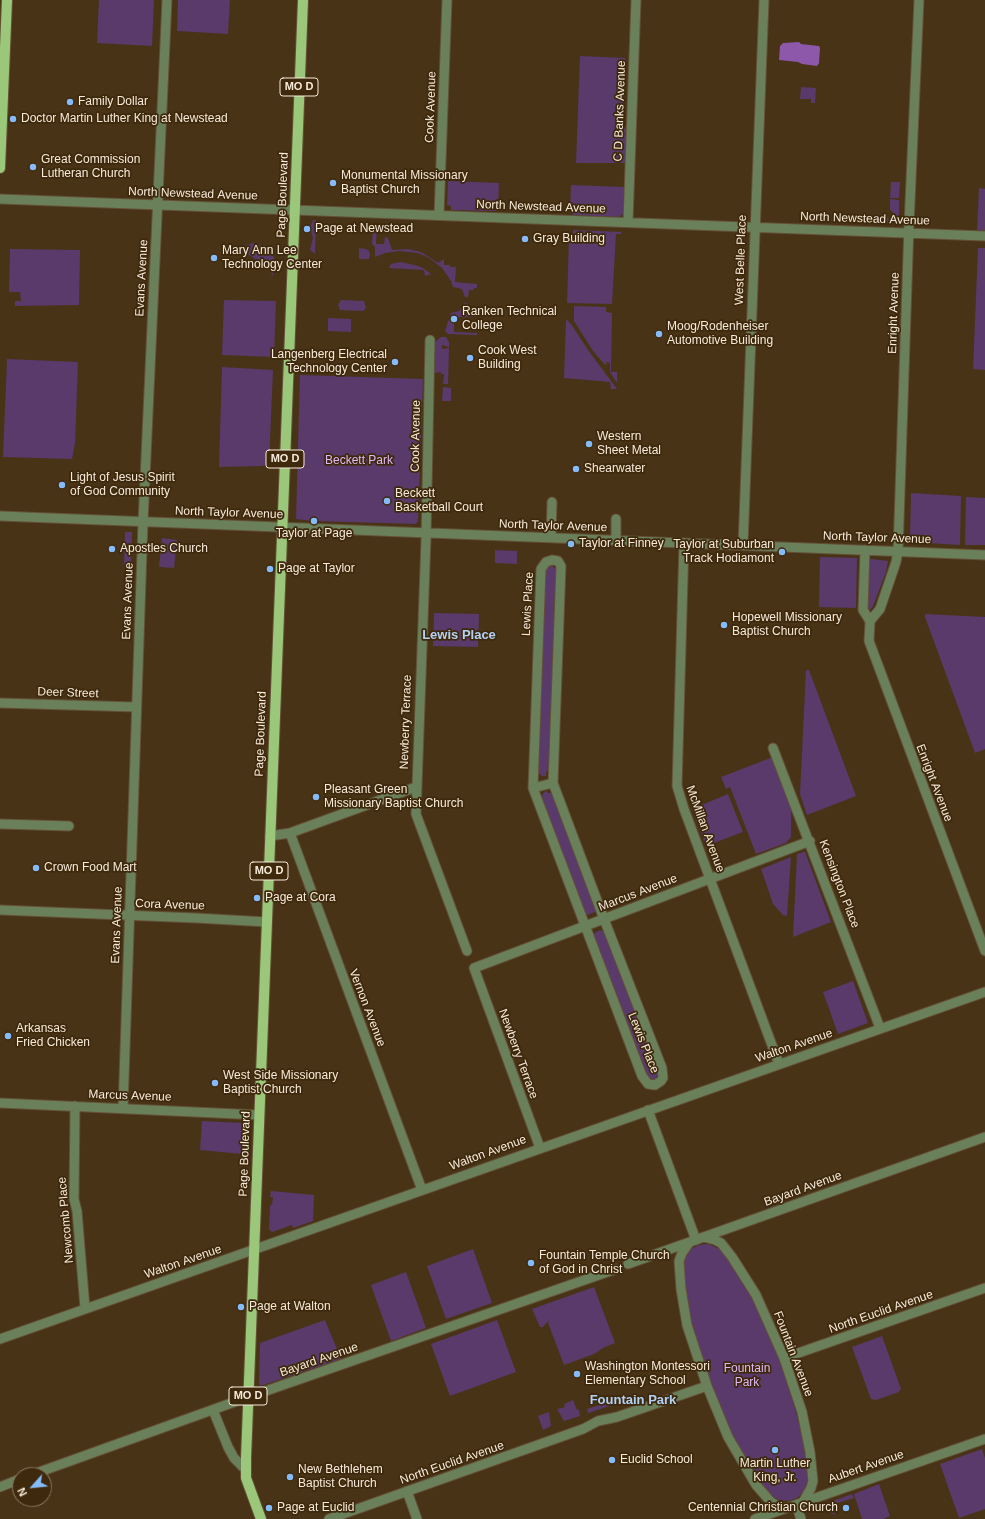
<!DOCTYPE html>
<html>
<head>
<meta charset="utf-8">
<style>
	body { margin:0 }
	#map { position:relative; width:985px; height:1519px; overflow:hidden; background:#483317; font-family:Helvetica,sans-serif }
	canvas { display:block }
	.north { position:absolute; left:12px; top:1467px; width:40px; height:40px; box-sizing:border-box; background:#3e290c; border:1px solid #88765e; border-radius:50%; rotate:243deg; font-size:11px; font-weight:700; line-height:16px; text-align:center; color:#f7eada }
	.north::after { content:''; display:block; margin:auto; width:14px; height:18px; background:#85bbfb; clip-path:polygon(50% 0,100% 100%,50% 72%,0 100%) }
</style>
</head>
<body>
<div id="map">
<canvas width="985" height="1519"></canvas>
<div class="north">N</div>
</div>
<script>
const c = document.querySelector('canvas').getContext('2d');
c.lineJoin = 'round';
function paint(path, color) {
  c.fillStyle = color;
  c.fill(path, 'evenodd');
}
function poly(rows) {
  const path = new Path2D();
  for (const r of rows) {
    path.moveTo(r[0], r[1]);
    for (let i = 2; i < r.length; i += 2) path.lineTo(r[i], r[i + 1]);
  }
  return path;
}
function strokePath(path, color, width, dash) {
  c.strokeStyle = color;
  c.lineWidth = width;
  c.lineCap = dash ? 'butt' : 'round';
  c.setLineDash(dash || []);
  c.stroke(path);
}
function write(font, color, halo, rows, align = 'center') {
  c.font = font + ' Helvetica,sans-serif';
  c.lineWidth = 3.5;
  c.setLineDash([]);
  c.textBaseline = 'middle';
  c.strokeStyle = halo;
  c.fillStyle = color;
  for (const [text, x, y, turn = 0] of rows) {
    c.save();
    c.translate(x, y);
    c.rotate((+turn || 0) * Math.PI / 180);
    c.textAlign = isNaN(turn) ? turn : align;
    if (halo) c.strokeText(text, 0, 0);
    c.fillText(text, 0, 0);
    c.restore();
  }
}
const green = poly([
	[99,0,154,0,152,46,97,43],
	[178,0,230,0,228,34,177,31],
	[580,56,625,58,622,127,627,127,625,163,576,163],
	[801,87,816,88,815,103,811,103,811,99,800,99],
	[448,181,499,183,498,211,451,210,451,206,447,205],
	[891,182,900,182,899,198,890,198],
	[571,185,624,187,623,214,619,217,573,215,570,210],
	[979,188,985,189,985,231,977,230],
	[890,199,899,200,899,219,896,221,894,219,896,216,895,214,890,210],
	[875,215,885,216,894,223,873,223,872,222],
	[313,220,316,220,315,254,310,250,313,238,310,227],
	[373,225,377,225,376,244,384,244,385,237,388,238,392,250,408,249,421,252,438,263,444,259,444,265,450,265,450,267,456,267,455,282,477,284,477,288,474,288,474,290,469,290,468,297,465,297,462,289,453,287,451,281,442,268,429,258,418,253,399,251,385,253,375,257,375,247,372,244],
	[573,230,621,232,621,234,616,234,612,304,567,303,569,237,573,234],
	[253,243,264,246,272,253,276,263,275,270,272,276,270,267,266,267,261,263,251,256,238,251,244,246],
	[359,248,366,249,369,251,370,255,369,259,359,259],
	[978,248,985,248,985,370,973,369],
	[10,249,80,250,79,305,15,306,15,301,21,301,20,292,9,292],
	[401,262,418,266,423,268,431,274,425,276,424,270,389,268,391,264],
	[224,300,276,301,274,357,222,355],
	[341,300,364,301,366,308,363,311,340,310,338,305],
	[465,303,468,304,468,310,474,311,474,313,476,313,476,317,454,317,454,332,477,333,477,335,448,334,445,331,451,313,459,311],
	[574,306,606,307,606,312,612,313,611,372,617,372,617,383,610,372,610,363,606,362,606,365,605,365,593,351,574,321],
	[328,318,351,319,351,332,328,331],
	[566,319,571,324,588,350,617,389,611,389,610,382,564,378],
	[441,337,446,337,449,342,449,347,442,345,442,349,449,348,448,384,443,384,444,374,441,374,440,383,441,372,434,373,434,343],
	[7,359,78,362,75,443,72,459,3,457],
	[222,367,273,370,269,464,262,466,219,467],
	[300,375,423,379,418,521,416,524,312,521,296,519],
	[443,387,451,388,451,401,442,401],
	[911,493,961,496,960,545,912,542,910,539],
	[966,497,985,498,985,545,965,545],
	[125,532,132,532,131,572,130,572,129,566,124,565],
	[162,538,177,540,174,568,159,567],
	[495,550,517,551,517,564,495,563],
	[820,557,857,558,856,608,819,607],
	[872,559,888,561,886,572,873,606,870,610,867,607,869,560],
	[551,564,557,571,550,770,546,772,546,776,542,776,536,771,544,574,546,568],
	[434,613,479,614,478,647,433,646],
	[925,614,985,617,985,749,975,753,925,617],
	[806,670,809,670,856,796,807,815,800,794],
	[773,757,791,804,791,837,786,843,756,854,730,787,726,789,721,777],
	[547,791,548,793,553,793,596,909,595,912,587,915,584,914,541,798,544,792],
	[728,794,743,832,706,846,692,809],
	[804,852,805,852,831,922,793,937,797,854],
	[791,857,787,916,783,915,773,904,761,869],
	[600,930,605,932,657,1068,657,1076,655,1083,646,1078,593,934],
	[853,981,868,1023,838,1034,823,992],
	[202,1121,243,1123,242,1154,200,1150],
	[271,1191,314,1195,313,1221,293,1228,292,1225,272,1232,269,1229,270,1206,272,1204,273,1197,270,1197],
	[708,1244,720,1249,729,1260,749,1291,767,1330,784,1370,802,1434,808,1474,808,1482,804,1491,797,1498,792,1500,783,1501,775,1498,758,1480,751,1468,732,1435,718,1402,703,1361,691,1321,686,1294,683,1264,686,1256,691,1249,699,1245],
	[473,1249,492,1303,446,1319,427,1266],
	[406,1272,426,1328,391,1341,371,1285],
	[594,1287,615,1343,603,1348,594,1354,564,1365,548,1323,549,1320,543,1327,540,1327,532,1309],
	[325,1320,341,1359,260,1386,259,1383,260,1343],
	[497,1320,516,1372,450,1396,431,1344],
	[882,1336,901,1389,899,1392,876,1400,871,1399,852,1347],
	[573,1400,577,1410,579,1410,580,1416,564,1421,557,1409,565,1407,564,1404],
	[612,1401,613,1405,588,1413,587,1409],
	[549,1412,551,1426,543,1430,538,1416],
	[982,1449,985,1458,985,1509,959,1518,940,1464],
	[879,1484,890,1516,883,1519,862,1519,854,1494],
	[852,1494,854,1498,834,1504,836,1511,834,1512,835,1515,825,1510,830,1502]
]);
const forest = poly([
	[799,42,801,44,819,46,820,48,819,63,817,66,802,64,798,62,779,60,780,46,783,43]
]);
const minor = poly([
	[0,199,985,236],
	[439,215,447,0],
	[628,222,636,0],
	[430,340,426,539,416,814,467,951],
	[0,516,985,555],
	[551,538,552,502],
	[616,540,616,519],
	[684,543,677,786,684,809,779,1064],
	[743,545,764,0],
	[865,550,863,610,870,621,869,641,985,951],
	[552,560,558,561,561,566,553,783,604,919,662,1068,663,1078,661,1081,655,1085,648,1084,642,1076,533,788,541,569,546,562,552,560],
	[870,621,880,609,896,562,898,551,909,225,919,0],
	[0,703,136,707],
	[773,748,880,1028],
	[533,788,553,783],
	[0,824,69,826],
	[290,833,422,1190],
	[270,836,290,833,416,787],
	[0,910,196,918,267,922],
	[0,1103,259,1115],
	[75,1106,74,1199,77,1211,85,1308],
	[123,1108,143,522,167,0],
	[648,1110,696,1240],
	[540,1148,474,968,810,841],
	[703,1237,715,1240,721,1243,732,1257,756,1295,784,1358,802,1412,810,1452,813,1481,811,1488,803,1502],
	[689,1243,682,1253,679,1261,681,1289,687,1325,707,1386,728,1437,756,1485,771,1502,780,1507,787,1508],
	[628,1264,985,1137],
	[0,1339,985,992],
	[784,1358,985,1288],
	[213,1410,228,1447,234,1458,245,1469],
	[31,1475,237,1401,616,1269],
	[0,1487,20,1479],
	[407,1491,417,1519],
	[796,1505,801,1519],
	[329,1519,583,1429,598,1421,617,1417,707,1386],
	[755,1519,985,1439]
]);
const major = poly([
	[0,168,7,0],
	[261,1519,246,1478,246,1458,303,0]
]);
const markers = [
	[70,102,4,"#85bbfb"],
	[13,119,4,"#85bbfb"],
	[33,167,4,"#85bbfb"],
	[333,183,4,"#85bbfb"],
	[307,229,4,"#85bbfb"],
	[525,239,4,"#85bbfb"],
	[214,258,4,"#85bbfb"],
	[454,319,4,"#85bbfb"],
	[659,334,4,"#85bbfb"],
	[470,358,4,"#85bbfb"],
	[395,362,4,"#85bbfb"],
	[589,444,4,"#85bbfb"],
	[576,469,4,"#85bbfb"],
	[62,485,4,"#85bbfb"],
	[387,501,4,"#85bbfb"],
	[314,521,4,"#85bbfb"],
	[571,544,4,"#85bbfb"],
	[112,549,4,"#85bbfb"],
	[782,552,4,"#85bbfb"],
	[270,569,4,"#85bbfb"],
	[724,625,4,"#85bbfb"],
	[316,797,4,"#85bbfb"],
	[36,868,4,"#85bbfb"],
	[257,898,4,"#85bbfb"],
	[8,1036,4,"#85bbfb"],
	[215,1083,4,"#85bbfb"],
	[531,1263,4,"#85bbfb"],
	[241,1307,4,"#85bbfb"],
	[577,1374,4,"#85bbfb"],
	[775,1450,4,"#85bbfb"],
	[612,1460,4,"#85bbfb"],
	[290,1477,4,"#85bbfb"],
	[269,1508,4,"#85bbfb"],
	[846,1508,4,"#85bbfb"]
];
const shields = [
	[299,87,38],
	[285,459,38],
	[269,871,38],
	[248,1396,38]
];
const shieldNames = [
	["MO D",299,87],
	["MO D",285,459],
	["MO D",269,871],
	["MO D",248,1396]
];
const poiNames = [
	["Family Dollar",78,102],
	["Doctor Martin Luther King at Newstead",21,119],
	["Great Commission",41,160],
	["Lutheran Church",41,174],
	["Monumental Missionary",341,176],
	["Baptist Church",341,190],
	["Page at Newstead",315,229],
	["Gray Building",533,239],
	["Mary Ann Lee",222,251],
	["Technology Center",222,265],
	["Ranken Technical",462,312],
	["College",462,326],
	["Moog/Rodenheiser",667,327],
	["Automotive Building",667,341],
	["Cook West",478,351],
	["Building",478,365],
	["Langenberg Electrical",387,355,"right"],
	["Technology Center",387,369,"right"],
	["Western",597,437],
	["Sheet Metal",597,451],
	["Shearwater",584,469],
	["Light of Jesus Spirit",70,478],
	["of God Community",70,492],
	["Beckett",395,494],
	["Basketball Court",395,508],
	["Taylor at Page",314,534,"center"],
	["Taylor at Finney",579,544],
	["Taylor at Suburban",774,545,"right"],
	["Track Hodiamont",774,559,"right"],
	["Apostles Church",120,549],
	["Page at Taylor",278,569],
	["Hopewell Missionary",732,618],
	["Baptist Church",732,632],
	["Pleasant Green",324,790],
	["Missionary Baptist Church",324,804],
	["Crown Food Mart",44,868],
	["Page at Cora",265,898],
	["Arkansas",16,1029],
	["Fried Chicken",16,1043],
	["West Side Missionary",223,1076],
	["Baptist Church",223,1090],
	["Fountain Temple Church",539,1256],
	["of God in Christ",539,1270],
	["Page at Walton",249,1307],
	["Washington Montessori",585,1367],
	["Elementary School",585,1381],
	["Euclid School",620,1460],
	["Martin Luther",775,1464,"center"],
	["King, Jr.",775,1478,"center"],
	["New Bethlehem",298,1470],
	["Baptist Church",298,1484],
	["Page at Euclid",277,1508],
	["Centennial Christian Church",838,1508,"right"]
];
const streetNames = [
	["Cook Avenue",431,107,-88],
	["C D Banks Avenue",620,111,-88],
	["North Newstead Avenue",193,194,2],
	["Page Boulevard",283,195,-88],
	["North Newstead Avenue",541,207,2],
	["North Newstead Avenue",865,219,2],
	["West Belle Place",741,260,-88],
	["Evans Avenue",142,278,-87],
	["Enright Avenue",894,313,-88],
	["Cook Avenue",416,436,-89],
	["North Taylor Avenue",229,513,2],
	["North Taylor Avenue",553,526,2],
	["North Taylor Avenue",877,538,2],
	["Evans Avenue",128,601,-88],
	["Lewis Place",528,604,-87],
	["Deer Street",68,693,2],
	["Newberry Terrace",406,722,-88],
	["Page Boulevard",261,734,-88],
	["Enright Avenue",934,783,69],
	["McMillan Avenue",705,829,70],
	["Kensington Place",839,884,69],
	["Marcus Avenue",638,893,-21],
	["Cora Avenue",170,905,2],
	["Evans Avenue",117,925,-88],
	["Vernon Avenue",367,1008,69],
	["Lewis Place",643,1043,68],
	["Walton Avenue",794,1046,-19],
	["Newberry Terrace",518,1054,70],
	["Marcus Avenue",130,1096,2],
	["Walton Avenue",488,1153,-20],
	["Page Boulevard",245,1154,-88],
	["Bayard Avenue",803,1189,-20],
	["Newcomb Place",66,1220,-95],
	["Walton Avenue",183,1262,-19],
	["North Euclid Avenue",881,1312,-19],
	["Fountain Avenue",793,1354,69],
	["Bayard Avenue",319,1360,-19],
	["North Euclid Avenue",452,1463,-19],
	["Aubert Avenue",866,1467,-19]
];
const parkNames = [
	["Beckett Park",359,461],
	["Fountain",747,1369],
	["Park",747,1383]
];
const neighbourhoodNames = [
	["Lewis Place",459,635],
	["Fountain Park",633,1400]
];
paint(green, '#593a6a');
paint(forest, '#8d58a9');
strokePath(minor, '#645036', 11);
strokePath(major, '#645036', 12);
strokePath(minor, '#6a805b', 9);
strokePath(major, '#9ac77a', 10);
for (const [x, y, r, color] of markers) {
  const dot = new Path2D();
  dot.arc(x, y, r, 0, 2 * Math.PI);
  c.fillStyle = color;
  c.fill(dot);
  strokePath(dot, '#3e290c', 1.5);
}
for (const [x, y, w] of shields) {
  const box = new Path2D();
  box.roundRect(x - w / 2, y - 9, w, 18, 3);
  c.fillStyle = '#3e290c';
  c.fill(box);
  strokePath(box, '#f7eada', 1);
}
write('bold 11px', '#f7eada', null, shieldNames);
write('12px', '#f7eada', '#3e290c', poiNames, 'left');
write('12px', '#f7eada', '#3e290c', streetNames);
write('12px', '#e0b7f8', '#3e290c', parkNames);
write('bold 13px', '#b3d1f5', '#3e290c', neighbourhoodNames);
</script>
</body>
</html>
